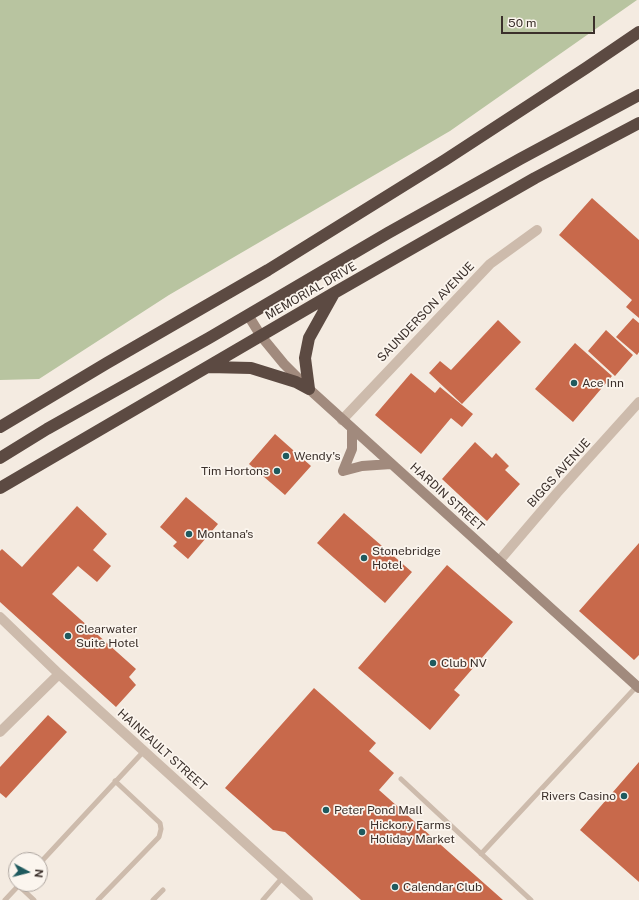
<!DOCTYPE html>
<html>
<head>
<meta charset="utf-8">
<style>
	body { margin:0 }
	#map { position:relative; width:639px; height:900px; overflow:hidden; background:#f4ebe1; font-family:"Public Sans",sans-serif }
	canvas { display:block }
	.north { position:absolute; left:8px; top:852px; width:40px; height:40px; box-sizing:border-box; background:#fbf5ee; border:1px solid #aea6a0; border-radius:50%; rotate:97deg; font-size:11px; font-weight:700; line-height:16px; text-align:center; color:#3b302b }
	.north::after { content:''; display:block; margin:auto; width:14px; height:18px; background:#1f5a5e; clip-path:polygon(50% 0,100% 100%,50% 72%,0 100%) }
	.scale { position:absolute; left:501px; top:16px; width:94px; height:18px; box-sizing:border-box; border:2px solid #3b302b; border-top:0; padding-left:5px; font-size:12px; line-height:14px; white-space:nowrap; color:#3b302b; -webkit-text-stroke:3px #fbf5ee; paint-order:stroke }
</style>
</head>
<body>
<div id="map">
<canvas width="639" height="900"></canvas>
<div class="north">N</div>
<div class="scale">50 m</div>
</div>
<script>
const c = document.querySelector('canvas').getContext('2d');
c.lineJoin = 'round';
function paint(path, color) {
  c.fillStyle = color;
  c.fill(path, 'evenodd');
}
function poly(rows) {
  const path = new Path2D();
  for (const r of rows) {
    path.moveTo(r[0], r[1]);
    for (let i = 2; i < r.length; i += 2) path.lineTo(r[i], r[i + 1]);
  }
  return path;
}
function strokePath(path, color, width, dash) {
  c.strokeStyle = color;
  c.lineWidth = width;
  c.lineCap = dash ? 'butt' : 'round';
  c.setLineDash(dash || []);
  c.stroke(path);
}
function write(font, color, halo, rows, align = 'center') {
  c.font = font + ' "Public Sans",sans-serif';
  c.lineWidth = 3.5;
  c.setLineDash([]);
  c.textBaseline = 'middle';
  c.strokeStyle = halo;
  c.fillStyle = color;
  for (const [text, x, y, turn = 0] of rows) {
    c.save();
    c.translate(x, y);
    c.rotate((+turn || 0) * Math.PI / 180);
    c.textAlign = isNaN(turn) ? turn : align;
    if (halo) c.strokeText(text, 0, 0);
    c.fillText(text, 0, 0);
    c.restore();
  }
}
const green = poly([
	[0,0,637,0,450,131,169,295,39,379,0,380]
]);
const building = poly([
	[592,198,639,240,639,318,626,307,632,300,559,235],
	[633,318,639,323,639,352,637,355,616,337],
	[498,320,521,342,462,404,429,373,440,361,451,370],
	[606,330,633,355,615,376,588,351],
	[575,343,612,376,573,422,535,389],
	[411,373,435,393,440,387,473,414,462,427,451,418,421,454,375,415],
	[275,434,311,466,285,495,249,464],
	[475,442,492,458,496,453,509,466,505,470,520,484,487,521,442,479],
	[186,497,218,524,188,559,173,546,177,542,160,527],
	[77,506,107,534,93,550,111,566,97,582,78,566,52,594,136,669,129,677,136,685,116,707,0,602,0,551,2,549,22,567],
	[344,513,412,572,385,603,317,543],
	[639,543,639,655,634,660,579,611],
	[447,565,513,622,454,690,460,695,430,730,358,668],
	[314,688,376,743,369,751,394,773,379,790,503,900,361,900,285,832,273,830,225,788],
	[48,715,67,732,6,798,0,793,0,767],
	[639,762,639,882,580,830]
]);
const lane = poly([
	[401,779,531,900],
	[481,854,637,686],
	[40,863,144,751],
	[19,886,34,900],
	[5,900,20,884],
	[98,900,159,837,161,829,160,823,115,781],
	[153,900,163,890],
	[263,900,283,877]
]);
const street = poly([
	[342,420,490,264,537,230],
	[499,561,557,493,639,402],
	[0,617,59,674,308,900],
	[0,732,59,674]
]);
const secondary = poly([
	[248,315,261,336,284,364,309,389,639,688],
	[343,471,362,466,391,464],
	[343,471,352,449,352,429]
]);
const highway = poly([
	[209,367,251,368,296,382,309,389],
	[309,389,305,358,309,338,333,295],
	[0,427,107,363,268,270,445,160,586,68,639,32],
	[0,458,47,429,209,338,388,233,520,159,639,95],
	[0,488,334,293,535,178,639,123]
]);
const markers = [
	[574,383,4,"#1f5a5e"],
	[286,456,4,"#1f5a5e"],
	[277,471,4,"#1f5a5e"],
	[189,534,4,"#1f5a5e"],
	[364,558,4,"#1f5a5e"],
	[68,636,4,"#1f5a5e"],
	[433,663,4,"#1f5a5e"],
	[624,796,4,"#1f5a5e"],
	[326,810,4,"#1f5a5e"],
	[362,832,4,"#1f5a5e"],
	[395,887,4,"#1f5a5e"]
];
const streetNames = [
	["MEMORIAL DRIVE",311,291,-30],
	["SAUNDERSON AVENUE",426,312,-46],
	["BIGGS AVENUE",559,473,-48],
	["HARDIN STREET",447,497,42],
	["HAINEAULT STREET",162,750,42]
];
const poiNames = [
	["Ace Inn",582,383],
	["Wendy's",294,456],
	["Tim Hortons",269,471,"right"],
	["Montana's",197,534],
	["Stonebridge",372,551],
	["Hotel",372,565],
	["Clearwater",76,629],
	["Suite Hotel",76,643],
	["Club NV",441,663],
	["Rivers Casino",616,796,"right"],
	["Peter Pond Mall",334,810],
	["Hickory Farms",370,825],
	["Holiday Market",370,839],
	["Calendar Club",403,887]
];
paint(green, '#b8c4a0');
paint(building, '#c8694b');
strokePath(lane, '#cdbbac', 5);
strokePath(street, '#cdbbac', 10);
strokePath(secondary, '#a18a7d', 10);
strokePath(highway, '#5c4a42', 12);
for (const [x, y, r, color] of markers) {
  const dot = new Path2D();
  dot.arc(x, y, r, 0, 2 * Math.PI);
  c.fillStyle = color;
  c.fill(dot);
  strokePath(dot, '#fbf5ee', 1.5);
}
write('12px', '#3b302b', '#fbf5ee', streetNames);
write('12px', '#3b302b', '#fbf5ee', poiNames, 'left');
</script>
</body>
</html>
